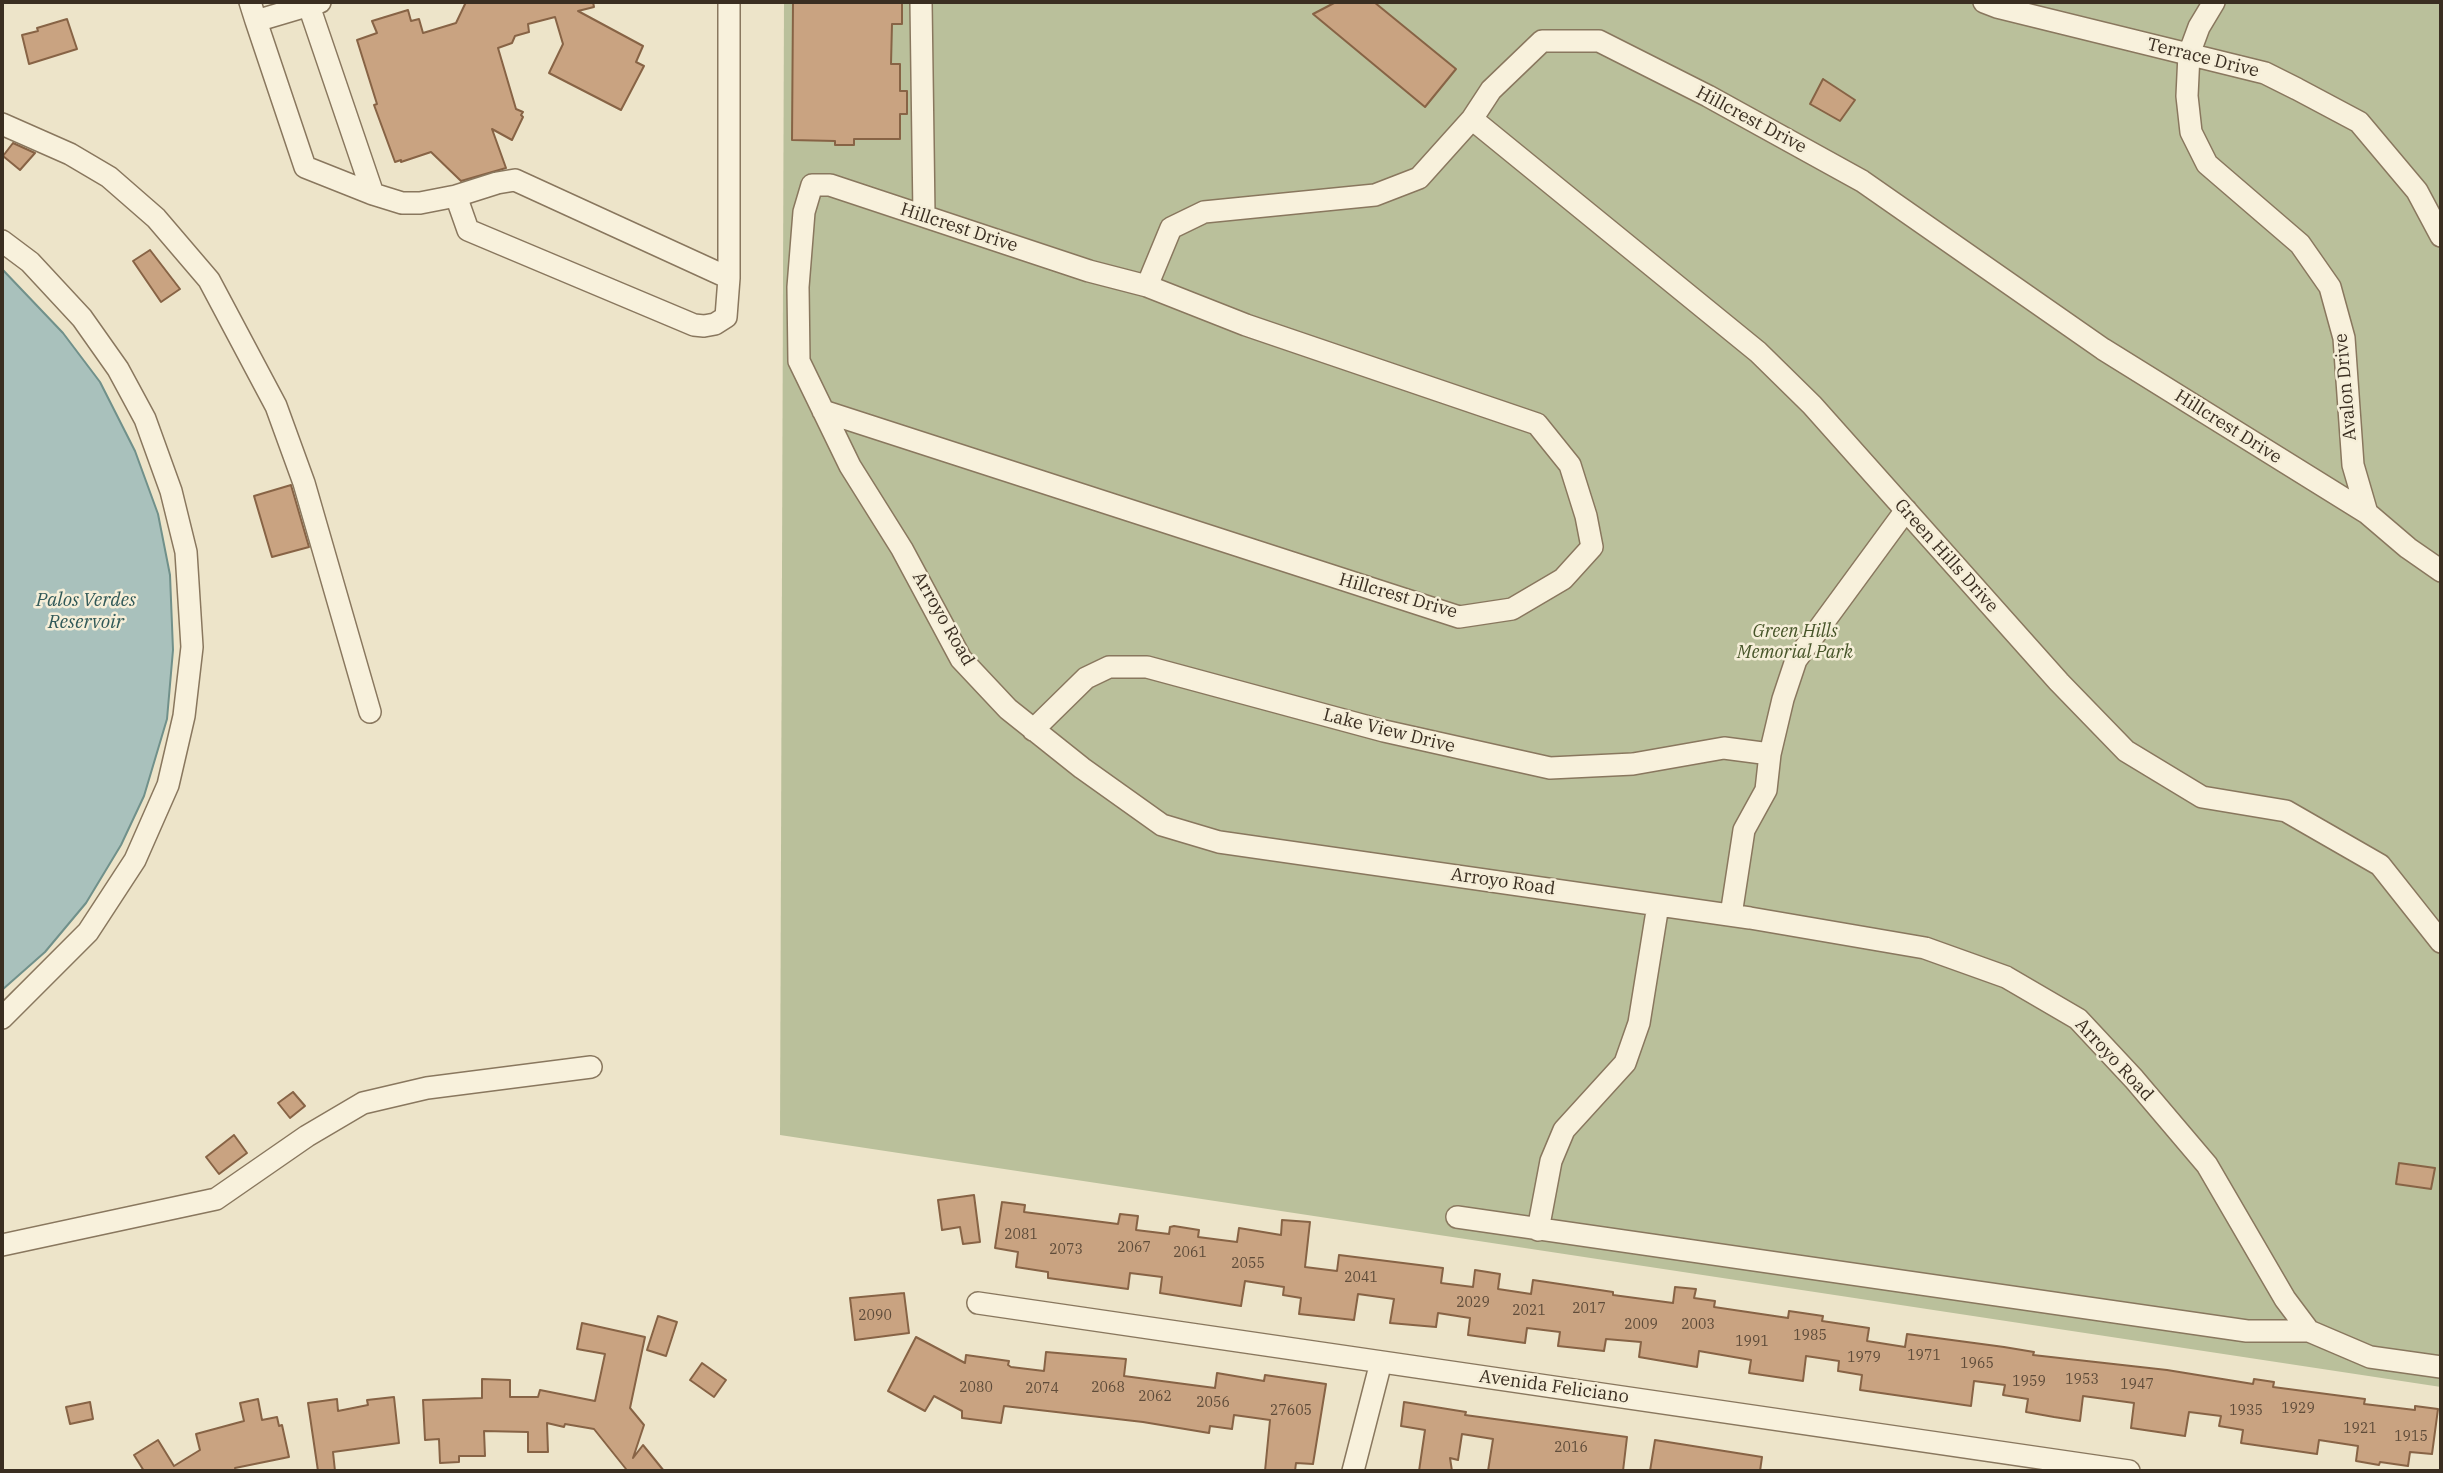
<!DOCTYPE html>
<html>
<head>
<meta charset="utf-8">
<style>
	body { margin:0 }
	#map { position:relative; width:2443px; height:1473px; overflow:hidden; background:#ede4c9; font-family:"IBM Plex Serif",serif }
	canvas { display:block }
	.frame { position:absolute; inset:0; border:4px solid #3a2e21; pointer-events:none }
</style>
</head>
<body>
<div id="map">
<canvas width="2443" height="1473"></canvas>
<div class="frame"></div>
</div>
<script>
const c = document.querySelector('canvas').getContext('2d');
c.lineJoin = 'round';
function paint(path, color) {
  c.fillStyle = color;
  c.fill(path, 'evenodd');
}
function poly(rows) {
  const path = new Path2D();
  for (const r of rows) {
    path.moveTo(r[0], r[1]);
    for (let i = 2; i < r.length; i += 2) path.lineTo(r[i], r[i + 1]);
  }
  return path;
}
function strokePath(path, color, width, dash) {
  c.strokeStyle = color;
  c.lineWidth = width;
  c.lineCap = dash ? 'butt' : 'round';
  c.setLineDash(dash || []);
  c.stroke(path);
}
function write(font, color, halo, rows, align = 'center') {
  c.font = font + ' "IBM Plex Serif",serif';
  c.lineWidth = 5;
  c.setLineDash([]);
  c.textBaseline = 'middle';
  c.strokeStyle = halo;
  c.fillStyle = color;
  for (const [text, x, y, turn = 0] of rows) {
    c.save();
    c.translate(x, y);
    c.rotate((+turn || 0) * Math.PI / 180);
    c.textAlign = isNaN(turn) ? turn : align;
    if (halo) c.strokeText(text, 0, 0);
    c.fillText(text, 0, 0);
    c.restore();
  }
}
const cemetery = poly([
	[784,2,2441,2,2441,1387,780,1135]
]);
const water = poly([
	[2,269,63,333,100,382,135,451,158,514,170,575,173,650,167,719,144,796,121,845,86,903,45,952,2,990,2,269]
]);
const building = poly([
	[466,2,593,2,594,7,578,11,643,46,636,62,644,66,621,110,549,73,563,44,555,17,528,24,529,32,515,36,512,43,498,48,516,109,523,112,521,115,523,117,512,140,492,129,506,168,461,181,431,152,401,162,401,160,395,162,374,105,377,104,357,40,377,33,372,21,408,10,411,21,419,19,423,33,456,23,466,2],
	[793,2,902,2,902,24,892,24,891,64,900,64,900,91,907,91,907,114,900,114,900,139,854,139,854,145,835,145,835,141,792,140,793,2],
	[1336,2,1374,2,1456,69,1425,107,1313,14,1336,2],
	[67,19,77,49,29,64,22,35,38,31,37,28,67,19],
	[1823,79,1855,100,1840,121,1810,104,1823,79],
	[13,143,35,153,20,170,3,156,13,143],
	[150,250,180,289,161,302,133,261,150,250],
	[291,485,309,547,272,557,254,496,291,485],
	[293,1092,305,1106,290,1118,278,1103,293,1092],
	[234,1135,247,1153,219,1174,206,1157,234,1135],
	[2399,1163,2435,1168,2431,1189,2396,1184,2399,1163],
	[974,1195,980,1242,963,1244,960,1227,942,1230,938,1200,974,1195],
	[1002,1202,1025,1205,1024,1212,1118,1224,1120,1214,1138,1216,1136,1230,1169,1234,1170,1227,1174,1226,1199,1230,1198,1237,1237,1242,1239,1228,1281,1235,1282,1220,1310,1222,1305,1267,1337,1271,1339,1255,1443,1268,1441,1283,1473,1287,1475,1270,1500,1274,1498,1289,1531,1294,1533,1280,1613,1292,1613,1295,1673,1303,1675,1287,1696,1289,1694,1298,1715,1301,1714,1307,1788,1318,1789,1311,1823,1316,1822,1321,1869,1328,1867,1341,1905,1347,1907,1334,2004,1347,2034,1352,2033,1355,2167,1370,2253,1384,2254,1379,2274,1382,2273,1387,2365,1399,2364,1404,2415,1410,2415,1406,2438,1409,2432,1454,2410,1452,2408,1466,2380,1462,2379,1465,2356,1461,2358,1446,2319,1440,2317,1454,2241,1443,2243,1430,2219,1426,2221,1416,2189,1412,2185,1436,2131,1428,2134,1403,2083,1396,2080,1421,2054,1417,2026,1412,2028,1399,2003,1395,2005,1385,1974,1381,1971,1406,1860,1390,1862,1375,1838,1371,1839,1361,1806,1356,1803,1381,1749,1373,1751,1360,1699,1351,1697,1367,1639,1357,1641,1342,1606,1339,1604,1351,1558,1346,1560,1332,1527,1328,1525,1343,1468,1335,1470,1318,1438,1313,1436,1327,1390,1323,1394,1299,1358,1294,1354,1320,1299,1314,1301,1298,1283,1295,1284,1287,1245,1281,1241,1306,1160,1293,1162,1277,1130,1273,1128,1289,1048,1278,1048,1272,1016,1267,1018,1252,995,1248,1002,1202],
	[904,1293,909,1333,855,1340,850,1298,904,1293],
	[658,1316,677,1322,666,1356,647,1350,658,1316],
	[582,1323,645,1337,630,1408,644,1425,633,1458,643,1445,664,1471,624,1471,626,1469,594,1429,565,1424,564,1427,547,1423,548,1452,528,1452,528,1432,484,1431,485,1456,459,1456,459,1462,440,1463,439,1439,425,1440,423,1400,482,1398,482,1379,510,1380,510,1397,538,1397,540,1390,595,1401,605,1354,577,1349,582,1323],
	[916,1337,965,1363,966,1355,1009,1361,1008,1365,1011,1367,1044,1371,1046,1352,1126,1359,1124,1376,1192,1385,1215,1388,1217,1373,1264,1381,1265,1375,1326,1384,1313,1464,1296,1463,1295,1471,1265,1471,1270,1420,1234,1415,1232,1429,1210,1426,1209,1433,1143,1422,1004,1406,1001,1423,962,1418,962,1411,934,1396,925,1411,888,1391,916,1337],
	[702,1363,726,1380,714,1397,690,1380,702,1363],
	[394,1397,399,1443,333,1452,335,1471,318,1471,308,1403,337,1399,338,1411,368,1405,367,1400,394,1397],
	[258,1399,262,1420,277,1417,279,1426,282,1425,289,1457,235,1468,236,1471,144,1471,134,1455,158,1440,174,1466,200,1450,196,1434,244,1421,240,1403,258,1399],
	[90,1402,93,1419,70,1424,66,1407,90,1402],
	[1404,1402,1466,1412,1465,1415,1627,1437,1623,1471,1488,1471,1493,1439,1462,1434,1458,1460,1450,1458,1452,1471,1419,1471,1425,1430,1401,1426,1404,1402],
	[1655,1440,1762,1457,1760,1471,1650,1471,1655,1440]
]);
const minor = poly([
	[250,2,256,21,320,2],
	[921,2,924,215],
	[1984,2,1997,7,2265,73,2297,89,2359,122,2417,191,2441,236],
	[2214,2,2199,27,2189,54,2187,96,2191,132,2207,164,2300,244,2330,287,2344,338,2353,465,2367,513,2408,548,2441,571],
	[309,6,373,194,402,203,420,203,456,196,497,183,515,180,729,278,729,2],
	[256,21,305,167,373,194],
	[1472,119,1758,352,1812,405,2059,682,2126,751,2202,797,2286,811,2380,865,2441,942],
	[2,124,70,154,109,177,156,218,209,280,276,406,304,483,370,712],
	[456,196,468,230,694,325,704,326,715,324,726,317,729,278],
	[2,241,30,262,82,318,118,369,145,419,171,491,186,552,192,647,184,716,168,785,135,860,88,932,2,1018],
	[1147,286,1089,271,830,185,812,185,804,212,798,287,799,361,850,466,902,549,961,659,1008,709,1082,768,1162,825,1219,842,1750,918,1925,948,2006,977,2078,1019,2134,1079,2207,1165,2285,1299,2309,1331,2370,1357,2441,1367],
	[823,411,1459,617,1512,609,1563,579,1592,547,1586,516,1570,465,1537,424,1246,325,1147,286,1171,228,1204,212,1375,195,1419,178,1472,119,1491,90,1542,41,1599,41,1708,96,1862,181,2103,349,2367,513],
	[1033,730,1086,678,1109,667,1147,667,1384,731,1550,768,1633,764,1724,748,1770,754],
	[1731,915,1744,830,1766,790,1770,754,1783,699,1796,660,1906,510],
	[1457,1217,2247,1331,2309,1331],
	[1538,1230,1551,1161,1564,1130,1625,1063,1639,1023,1658,905],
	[2,1245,216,1199,307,1136,363,1103,427,1088,591,1067],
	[978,1303,2129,1471],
	[1353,1471,1381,1362]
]);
const numberNames = [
	["2081",1021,1235],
	["2067",1134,1248],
	["2073",1066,1250],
	["2061",1190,1253],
	["2055",1248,1264],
	["2041",1361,1278],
	["2029",1473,1303],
	["2017",1589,1309],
	["2021",1529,1311],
	["2090",875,1316],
	["2009",1641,1325],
	["2003",1698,1325],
	["1985",1810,1336],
	["1991",1752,1342],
	["1971",1924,1356],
	["1979",1864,1358],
	["1965",1977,1364],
	["1953",2082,1380],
	["1959",2029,1382],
	["1947",2137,1385],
	["2080",976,1388],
	["2068",1108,1388],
	["2074",1042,1389],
	["2062",1155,1397],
	["2056",1213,1403],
	["1929",2298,1409],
	["27605",1291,1411],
	["1935",2246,1411],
	["1921",2360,1429],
	["1915",2411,1437],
	["2016",1571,1448]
];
const streetNames = [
	["Terrace Drive",2203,58,14],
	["Hillcrest Drive",1751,120,28],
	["Hillcrest Drive",959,228,18],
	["Avalon Drive",2346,387,-95],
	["Hillcrest Drive",2228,427,32],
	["Green Hills Drive",1946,556,48],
	["Hillcrest Drive",1398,596,16],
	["Arroyo Road",943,619,60],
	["Lake View Drive",1389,731,14],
	["Arroyo Road",1503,882,8],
	["Arroyo Road",2114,1060,47],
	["Avenida Feliciano",1554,1387,8]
];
const parkNames = [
	["Green Hills",1795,632],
	["Memorial Park",1795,653]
];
const waterNames = [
	["Palos Verdes",86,601],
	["Reservoir",86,623]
];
paint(cemetery, '#bac09b');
paint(water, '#a9c1bc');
strokePath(water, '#70908a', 2);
paint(building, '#c9a381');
strokePath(building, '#876345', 2);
strokePath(minor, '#89775e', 24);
strokePath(minor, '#f8f1dc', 21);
write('14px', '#5e4b39', null, numberNames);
write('18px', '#3a2e21', '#f5eed8', streetNames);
write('italic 18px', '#475529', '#f5eed8', parkNames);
write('italic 19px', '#315958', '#f5eed8', waterNames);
</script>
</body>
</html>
